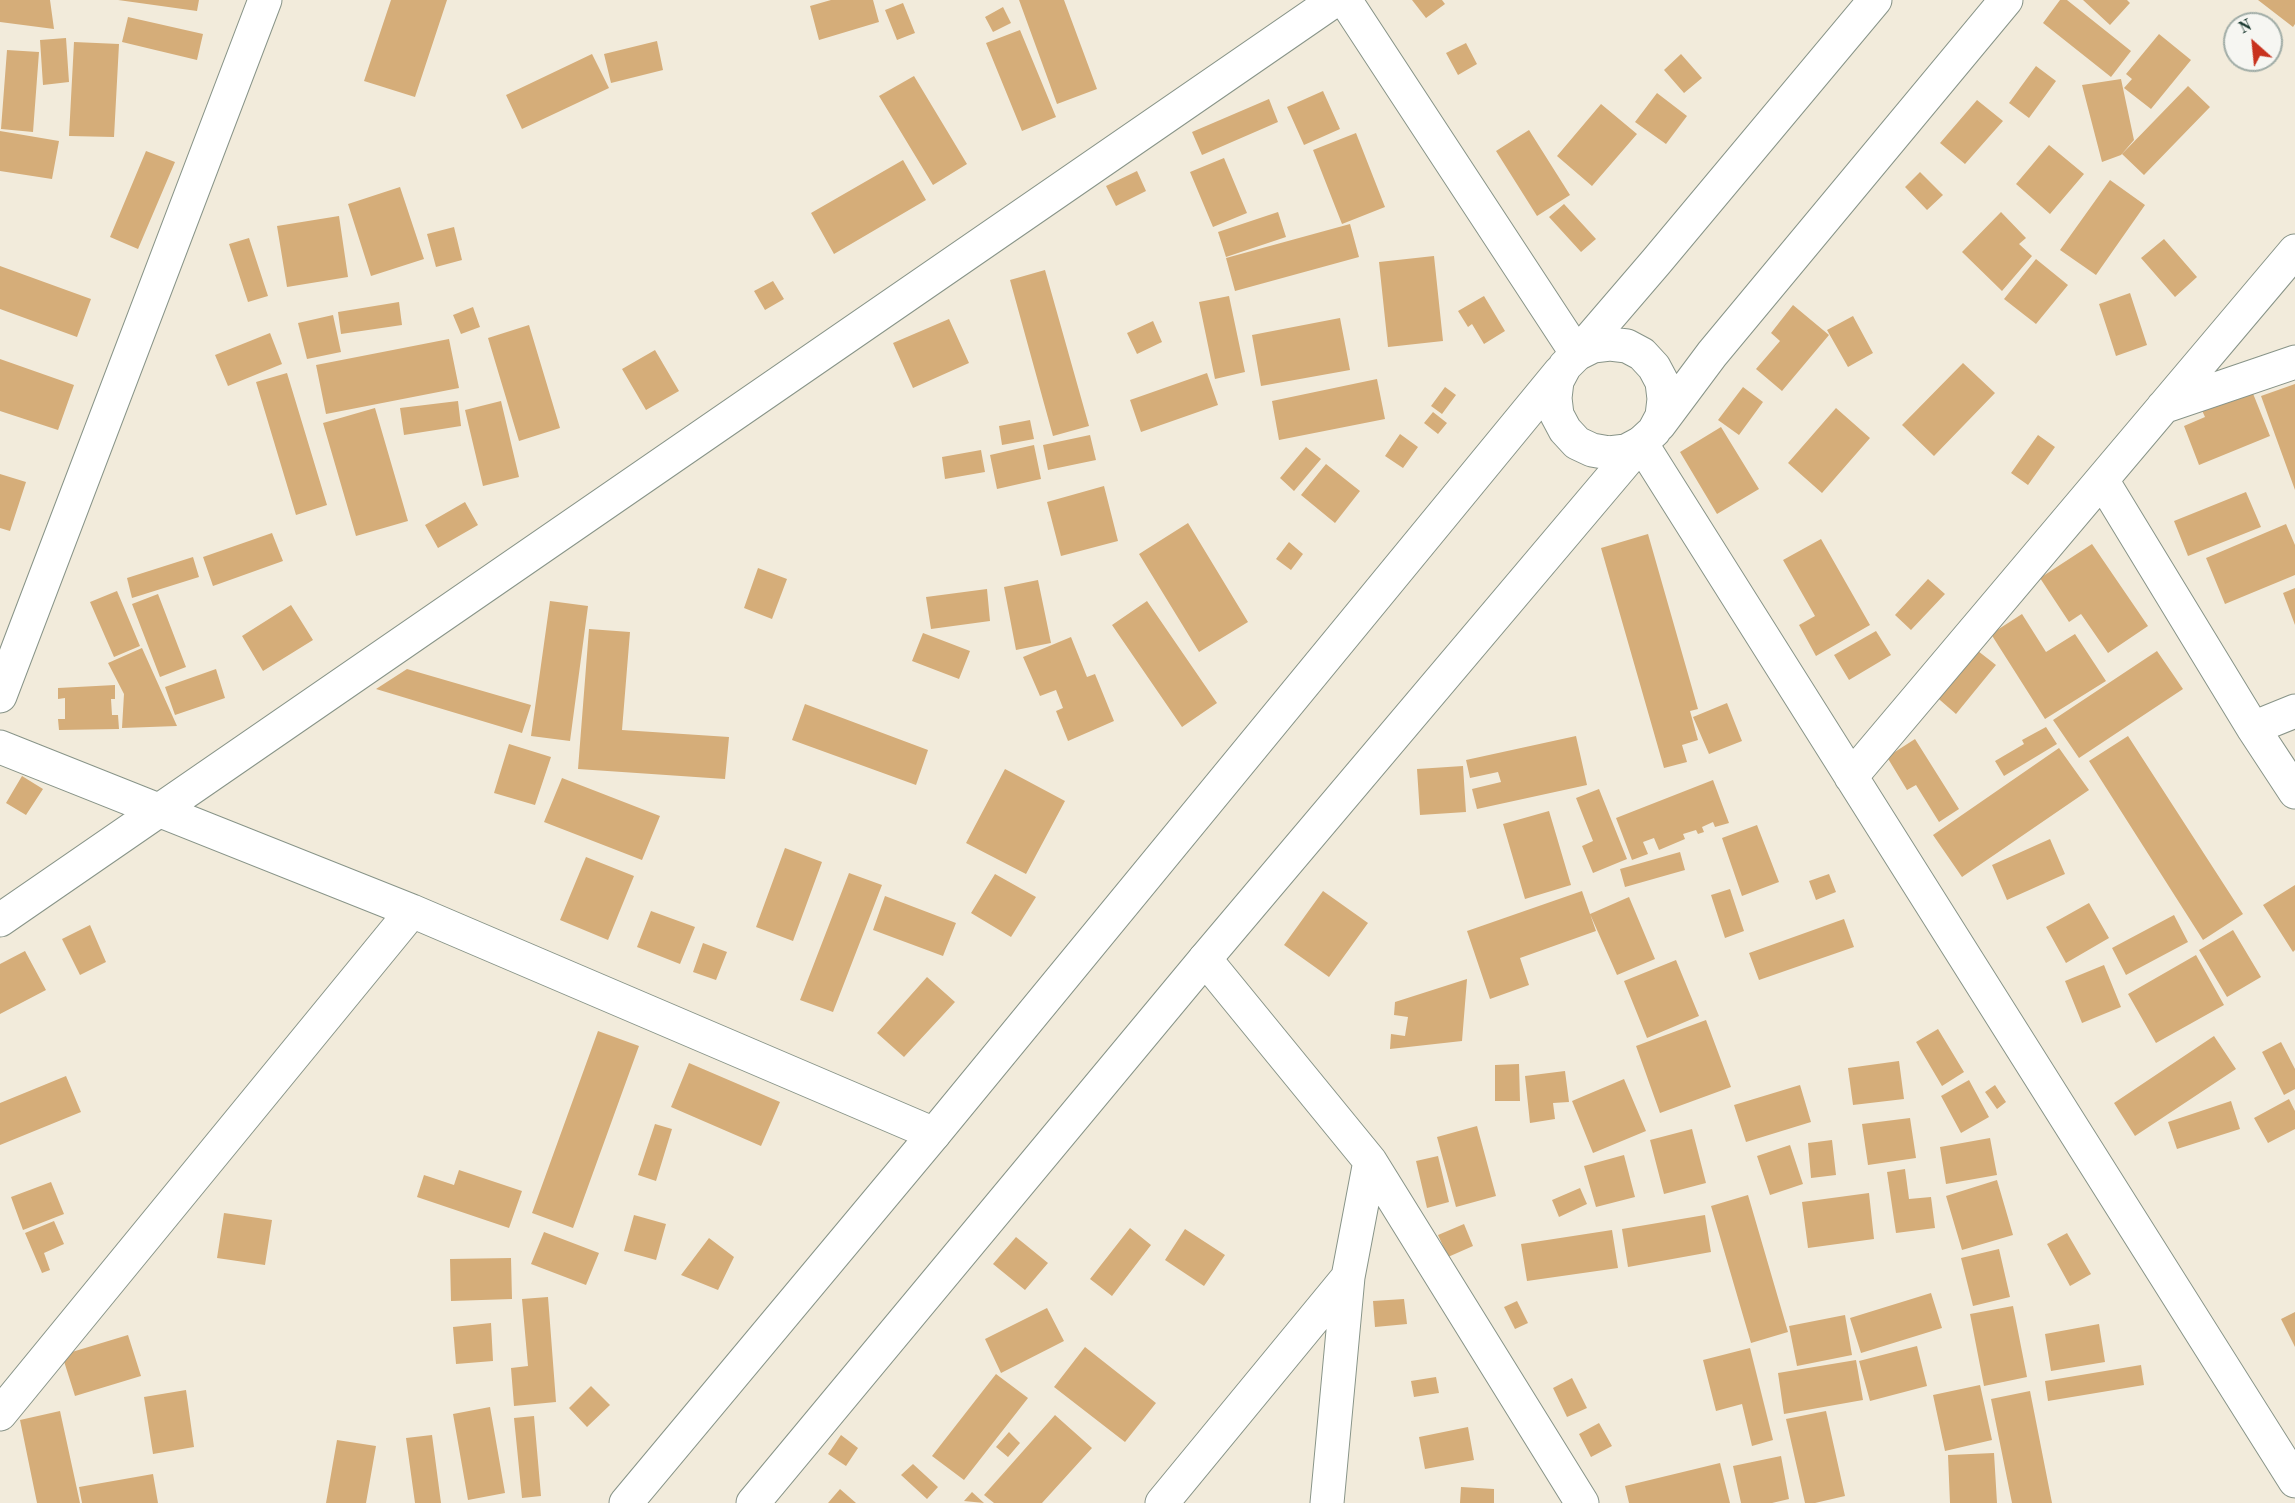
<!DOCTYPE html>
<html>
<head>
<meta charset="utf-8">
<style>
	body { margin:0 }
	#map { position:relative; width:2295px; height:1503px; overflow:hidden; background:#f2ebdb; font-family:"Old Standard TT",serif }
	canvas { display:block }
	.north { position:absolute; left:2223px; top:12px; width:60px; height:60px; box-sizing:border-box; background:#f6f6f2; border:2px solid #a0aca6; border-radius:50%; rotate:333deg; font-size:16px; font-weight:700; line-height:24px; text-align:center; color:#1f3d34 }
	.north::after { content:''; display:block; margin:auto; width:21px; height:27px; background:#c8321e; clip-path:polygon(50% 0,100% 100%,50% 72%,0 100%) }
</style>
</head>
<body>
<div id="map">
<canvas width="2295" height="1503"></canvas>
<div class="north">N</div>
</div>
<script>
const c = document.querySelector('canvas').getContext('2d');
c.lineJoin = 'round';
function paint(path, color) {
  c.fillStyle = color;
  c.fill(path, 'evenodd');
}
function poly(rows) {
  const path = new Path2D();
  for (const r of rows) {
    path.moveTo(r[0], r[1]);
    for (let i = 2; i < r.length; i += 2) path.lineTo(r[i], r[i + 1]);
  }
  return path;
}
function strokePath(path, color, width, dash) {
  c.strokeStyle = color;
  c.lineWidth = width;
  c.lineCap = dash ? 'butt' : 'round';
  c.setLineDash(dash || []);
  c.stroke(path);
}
const building = poly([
	[0,0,50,0,54,29,0,22],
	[118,0,199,0,197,11],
	[391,0,447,0,415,97,364,81],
	[831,0,873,0,879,22,819,40,810,6],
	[1019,0,1064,0,1097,89,1057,104],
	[1412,0,1442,0,1445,4,1426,18],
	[2060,0,2067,0,2131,51,2111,77,2043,23],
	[2083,0,2127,0,2130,3,2110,25],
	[2258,0,2295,0,2295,24,2293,27],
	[903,3,915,33,897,40,885,10],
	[1003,7,1011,23,993,32,985,17],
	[128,17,203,34,197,60,122,42],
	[1020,30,1056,117,1022,131,986,43],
	[2159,34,2191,60,2151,109,2124,88,2132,79,2126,74],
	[66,38,69,82,43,85,40,40],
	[657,41,663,70,611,83,604,54],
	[74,42,119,44,114,137,69,136],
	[1466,43,1477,64,1458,75,1446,53],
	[7,50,39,52,33,132,1,129],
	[592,54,609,88,522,129,506,95],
	[1681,54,1702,78,1684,93,1664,70],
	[2036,66,2056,81,2029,118,2009,103],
	[914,76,967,164,933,185,879,96],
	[2121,79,2134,140,2121,155,2102,162,2082,85],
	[2188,86,2210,107,2144,175,2122,154],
	[1323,91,1340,129,1304,145,1287,107],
	[1657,93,1687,116,1666,144,1635,122],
	[1269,99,1278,122,1202,155,1192,132],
	[1977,100,2003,121,1965,164,1940,143],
	[1601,104,1637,134,1592,186,1557,156],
	[1529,130,1570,195,1537,216,1496,151],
	[0,131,59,141,52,179,0,171],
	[1356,133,1385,207,1342,224,1313,150],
	[2049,145,2084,174,2050,214,2016,184],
	[146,151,175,162,138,249,110,237],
	[1224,158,1247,213,1213,227,1190,172],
	[903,160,926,200,834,254,811,213],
	[1137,171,1146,191,1116,206,1106,186],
	[1920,172,1943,195,1927,210,1905,187],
	[2110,180,2145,205,2096,275,2060,250],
	[400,187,424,259,371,276,348,204],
	[1564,204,1596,239,1581,252,1549,217],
	[1278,212,1286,237,1226,257,1218,232],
	[2001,212,2026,238,2019,244,2032,256,2002,291,1962,252],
	[339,216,348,277,287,287,277,226],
	[1350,224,1359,257,1235,291,1226,258],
	[454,227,462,260,436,267,427,234],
	[249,238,268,296,248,302,229,244],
	[2164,239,2197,277,2175,297,2141,258],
	[1434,256,1443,341,1388,347,1379,262],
	[2036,259,2068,285,2036,324,2004,299],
	[0,266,91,299,77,337,0,309],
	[1045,270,1089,426,1053,436,1010,280],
	[773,281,784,299,765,310,754,291],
	[2130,293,2147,345,2116,356,2099,304],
	[1229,296,1245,372,1215,379,1199,302],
	[1484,296,1505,331,1484,344,1472,324,1468,327,1458,311],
	[399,302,402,325,341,334,338,312],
	[1793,305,1829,335,1782,391,1756,369,1780,341,1771,333],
	[473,307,480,327,461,334,453,315],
	[333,315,341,352,307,359,298,323],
	[1853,316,1873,353,1848,367,1827,330],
	[1340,318,1350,370,1261,386,1252,335],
	[949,319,969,363,913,388,893,343],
	[1153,321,1162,342,1137,354,1127,333],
	[529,325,560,428,519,441,488,338],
	[270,333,282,364,228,386,215,355],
	[449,339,459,388,326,414,316,365],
	[655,350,679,391,646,410,622,369],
	[0,359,74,385,58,430,0,411],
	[1963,363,1995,393,1934,456,1902,425],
	[287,373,327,505,296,515,256,382],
	[1207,373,1218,405,1141,432,1130,400],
	[1377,379,1385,419,1279,440,1272,401],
	[2295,384,2295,490,2261,396],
	[2250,386,2270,436,2199,465,2184,426,2205,417,2200,406],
	[1445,387,1456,395,1442,414,1431,406],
	[1743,387,1763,402,1739,435,1718,420],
	[458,401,461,426,404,435,400,408],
	[501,401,519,477,483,486,465,410],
	[375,408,408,521,356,536,323,423],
	[1836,408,1870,438,1822,493,1788,463],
	[1433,412,1447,423,1438,434,1424,423],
	[1030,420,1034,439,1002,445,999,426],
	[1721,427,1759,489,1717,514,1680,452],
	[1400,434,1418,447,1403,468,1385,456],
	[1090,435,1096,460,1048,470,1043,445],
	[2038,435,2055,447,2028,485,2011,473],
	[1034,445,1041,479,997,489,990,455],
	[1306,447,1321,459,1294,491,1280,478],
	[981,450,985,472,945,479,942,457],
	[1326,464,1360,491,1335,523,1301,495],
	[0,474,26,482,10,531,0,528],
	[1104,486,1118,541,1061,556,1047,502],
	[2246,492,2261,527,2188,556,2174,521],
	[465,502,478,525,438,548,425,525],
	[1188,523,1248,622,1199,652,1139,554],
	[2286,524,2295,545,2295,575,2225,604,2206,558],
	[272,533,283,561,213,586,203,557],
	[1648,534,1698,709,1690,711,1698,740,1682,745,1687,762,1664,768,1601,548],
	[1821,539,1870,625,1816,656,1799,625,1815,616,1783,560],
	[1289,542,1303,554,1291,570,1276,559],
	[2092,544,2148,626,2108,653,2081,614,2069,622,2040,578],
	[193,557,199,577,132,598,127,578],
	[758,568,787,579,772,619,744,608],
	[1928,579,1945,594,1911,630,1895,615],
	[1038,580,1051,643,1016,650,1004,587],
	[2295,588,2295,625,2283,593],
	[987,589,990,621,931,629,926,597],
	[117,591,140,646,114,657,90,602],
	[158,594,186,667,160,677,132,604],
	[550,601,588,606,570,741,531,736],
	[1147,601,1217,703,1182,727,1112,625],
	[291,605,313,640,263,671,242,636],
	[2022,614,2046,652,2075,634,2106,681,2045,719,1991,634],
	[589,629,630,632,622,730,729,737,725,779,578,769],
	[1876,631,1891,655,1849,680,1834,655],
	[923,633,970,651,959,679,912,661],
	[1071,637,1087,677,1095,674,1114,721,1068,741,1056,711,1063,708,1056,690,1040,696,1023,657],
	[142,648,177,726,122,728,124,694,108,663],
	[1978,651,1996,665,1956,714,1925,687],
	[2157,651,2183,689,2079,758,2053,720],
	[216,669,225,698,175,715,165,687],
	[407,669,531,705,522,733,376,689],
	[115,685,115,699,111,699,112,715,118,715,119,729,59,730,58,719,65,719,65,698,58,699,58,688],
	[1727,703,1742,741,1709,754,1693,717],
	[805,704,928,750,916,785,792,740],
	[2046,727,2057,744,2004,776,1995,761,2024,744,2022,740],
	[1576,736,1587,785,1477,809,1472,789,1501,782,1498,772,1470,778,1466,760],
	[2128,736,2243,914,2203,940,2089,761],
	[1915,739,1959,809,1939,822,1916,785,1907,790,1887,757],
	[509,744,551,757,535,805,494,793],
	[2059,748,2089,790,1962,877,1933,835],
	[1463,766,1466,812,1420,815,1417,769],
	[1005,769,1065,801,1026,874,966,843],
	[22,776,43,789,26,815,6,803],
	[562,778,660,816,642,860,544,822],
	[1713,780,1729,823,1715,827,1713,822,1702,827,1704,832,1698,834,1696,830,1683,834,1685,839,1659,850,1654,838,1643,842,1648,854,1632,860,1616,818],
	[1599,789,1627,859,1593,873,1582,846,1593,841,1576,798],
	[1549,811,1571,885,1525,899,1503,824],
	[1757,825,1779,882,1742,896,1722,838],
	[2050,839,2065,874,2007,900,1992,865],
	[785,848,822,862,793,941,756,927],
	[1680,852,1685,870,1625,887,1620,869],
	[586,857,634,876,608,940,560,920],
	[849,873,882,885,833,1012,800,1000],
	[995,874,1036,897,1011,937,971,913],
	[1829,874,1836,892,1816,900,1809,881],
	[2295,885,2295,950,2293,952,2263,905],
	[1730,889,1744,931,1725,938,1711,895],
	[1323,891,1368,923,1329,977,1284,945],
	[1582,891,1596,931,1520,958,1529,985,1490,999,1467,931],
	[885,896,956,923,943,956,873,930],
	[1629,897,1655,959,1617,975,1590,914],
	[2089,903,2109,938,2066,963,2046,927],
	[651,911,695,927,680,964,637,947],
	[2174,915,2188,942,2126,975,2112,948],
	[1844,919,1854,947,1759,980,1749,953],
	[90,925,106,962,80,975,62,939],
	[2233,930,2261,977,2227,997,2199,950],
	[703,943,727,952,716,980,693,972],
	[25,951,46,990,0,1014,0,964],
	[2196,955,2224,1005,2156,1043,2128,994],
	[1676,960,1699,1016,1647,1038,1624,981],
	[2104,965,2121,1007,2082,1023,2065,981],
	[927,977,955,1002,904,1057,877,1033],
	[1467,979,1462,1041,1390,1049,1391,1034,1405,1036,1408,1017,1394,1015,1395,1002],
	[1706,1020,1731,1087,1660,1113,1636,1046],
	[1938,1029,1964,1072,1942,1086,1916,1042],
	[598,1031,639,1046,573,1228,532,1213],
	[2214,1036,2236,1069,2135,1136,2114,1103],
	[2281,1042,2295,1069,2295,1089,2284,1095,2262,1052],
	[1899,1061,1904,1099,1853,1105,1848,1068],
	[689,1063,780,1102,761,1146,671,1107],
	[1519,1064,1520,1101,1495,1101,1495,1065],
	[1565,1071,1569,1102,1553,1103,1555,1119,1530,1123,1525,1076],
	[66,1076,81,1112,0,1145,0,1103],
	[1624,1079,1646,1131,1593,1153,1572,1101],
	[1969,1080,1989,1117,1961,1133,1941,1096],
	[1800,1085,1811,1122,1746,1142,1734,1105],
	[1995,1085,2006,1102,1997,1109,1985,1092],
	[2289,1099,2295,1111,2295,1129,2268,1143,2254,1118],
	[2231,1101,2240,1129,2177,1149,2168,1122],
	[1910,1118,1916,1158,1868,1165,1862,1124],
	[655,1124,672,1129,656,1181,638,1175],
	[1477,1126,1496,1196,1456,1207,1437,1137],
	[1692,1129,1706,1183,1664,1194,1650,1140],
	[1990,1138,1997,1175,1946,1184,1940,1147],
	[1832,1140,1836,1175,1811,1178,1808,1143],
	[1790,1145,1803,1184,1770,1195,1757,1156],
	[1624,1155,1635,1197,1596,1207,1584,1166],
	[1438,1156,1449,1202,1427,1208,1416,1161],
	[1905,1169,1909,1199,1931,1197,1935,1228,1896,1233,1887,1172],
	[459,1170,522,1191,509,1228,417,1197,424,1175,454,1185],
	[1997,1180,2013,1235,1962,1250,1946,1196],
	[51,1182,64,1214,23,1230,11,1197],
	[1580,1188,1587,1204,1559,1217,1552,1200],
	[1869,1193,1874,1239,1808,1248,1802,1202],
	[1748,1195,1788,1332,1751,1343,1711,1206],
	[224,1213,272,1220,265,1265,217,1258],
	[634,1215,666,1224,656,1260,624,1251],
	[1705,1215,1711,1252,1628,1267,1622,1229],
	[54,1221,64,1244,44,1253,50,1270,42,1273,25,1233],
	[1464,1224,1473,1246,1448,1257,1438,1235],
	[1130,1228,1151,1245,1112,1296,1090,1279],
	[1185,1229,1225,1255,1204,1286,1165,1260],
	[1612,1230,1618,1268,1527,1281,1521,1244],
	[544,1232,599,1253,586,1285,531,1264],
	[2067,1233,2091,1274,2070,1286,2047,1244],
	[1016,1237,1048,1263,1025,1290,993,1264],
	[709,1238,734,1257,718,1290,681,1275],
	[1999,1249,2010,1297,1973,1306,1961,1258],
	[511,1258,512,1299,451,1301,450,1259],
	[1931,1293,1942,1328,1861,1353,1850,1318],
	[548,1297,556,1402,514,1406,511,1368,528,1366,522,1299],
	[1404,1299,1407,1324,1375,1327,1373,1301],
	[1517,1301,1528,1323,1515,1329,1504,1307],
	[2013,1306,2027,1377,1984,1386,1970,1314],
	[1047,1308,1064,1341,1001,1373,985,1339],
	[2295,1312,2295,1347,2281,1319],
	[1845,1315,1852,1355,1797,1366,1789,1326],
	[491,1323,493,1361,456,1364,453,1327],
	[2099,1324,2105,1362,2051,1371,2045,1334],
	[128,1335,141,1376,75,1396,62,1355],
	[1917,1346,1927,1386,1870,1401,1859,1361],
	[1085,1347,1156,1403,1125,1442,1054,1387],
	[1750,1348,1773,1440,1752,1446,1742,1404,1716,1411,1703,1360],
	[1856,1360,1863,1400,1784,1414,1778,1373],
	[2141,1365,2144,1385,2048,1401,2045,1381],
	[996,1374,1028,1398,964,1480,932,1456],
	[1436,1377,1439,1393,1414,1397,1411,1381],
	[1572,1378,1587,1408,1567,1417,1553,1388],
	[1980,1385,1992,1440,1945,1451,1933,1395],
	[591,1386,610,1405,587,1427,569,1408],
	[186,1390,194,1447,153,1454,144,1397],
	[2030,1391,2052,1503,2012,1503,1991,1399],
	[490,1407,505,1493,468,1500,453,1414],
	[60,1411,80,1503,37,1503,20,1420],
	[1826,1411,1845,1496,1815,1503,1805,1503,1786,1419],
	[1055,1415,1092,1448,1042,1503,994,1503,984,1495],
	[534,1416,541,1496,522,1498,514,1418],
	[1599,1423,1612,1446,1591,1457,1579,1434],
	[1468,1427,1474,1460,1425,1469,1419,1437],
	[1009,1432,1020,1443,1008,1457,996,1447],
	[432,1435,441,1503,415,1503,406,1438],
	[841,1435,858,1448,846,1466,828,1454],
	[337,1440,376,1446,366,1503,326,1503],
	[1994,1453,1997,1503,1950,1503,1948,1455],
	[1781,1456,1789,1499,1772,1503,1741,1503,1733,1466],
	[1720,1463,1730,1503,1629,1503,1625,1486],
	[913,1464,938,1487,927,1499,901,1475],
	[153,1474,158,1503,82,1503,79,1487],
	[1461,1487,1494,1489,1494,1503,1460,1503],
	[840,1489,856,1503,828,1503],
	[972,1492,984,1503,964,1501]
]);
const street = poly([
	[1345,0,1577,354],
	[2163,407,2295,362],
	[1641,443,2295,1481],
	[2102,480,2253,728,2295,792],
	[0,696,265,0],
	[2253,728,2295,711],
	[0,747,412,911,934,1134],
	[1851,777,2295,251],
	[0,920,1335,0],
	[1205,959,1370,1161,1582,1503],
	[0,1414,412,911],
	[1162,1503,1348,1277],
	[1327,1503,1348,1277,1370,1161]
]);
const secondary = poly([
	[1577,354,1656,262,1875,0],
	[1659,425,1712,354,2006,0],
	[626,1503,934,1134,1560,372],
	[753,1503,1205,959,1641,443,1654,431,1662,416,1664,399,1662,382,1654,367,1642,354,1627,346,1610,344,1593,346,1577,354,1565,366,1557,381,1555,398,1557,415,1565,430,1577,443,1592,450,1609,453,1626,451,1641,443]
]);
paint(building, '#d5ad79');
strokePath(street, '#889488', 35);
strokePath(secondary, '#889488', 35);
strokePath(street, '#fff', 33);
strokePath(secondary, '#fff', 33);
</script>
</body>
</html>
